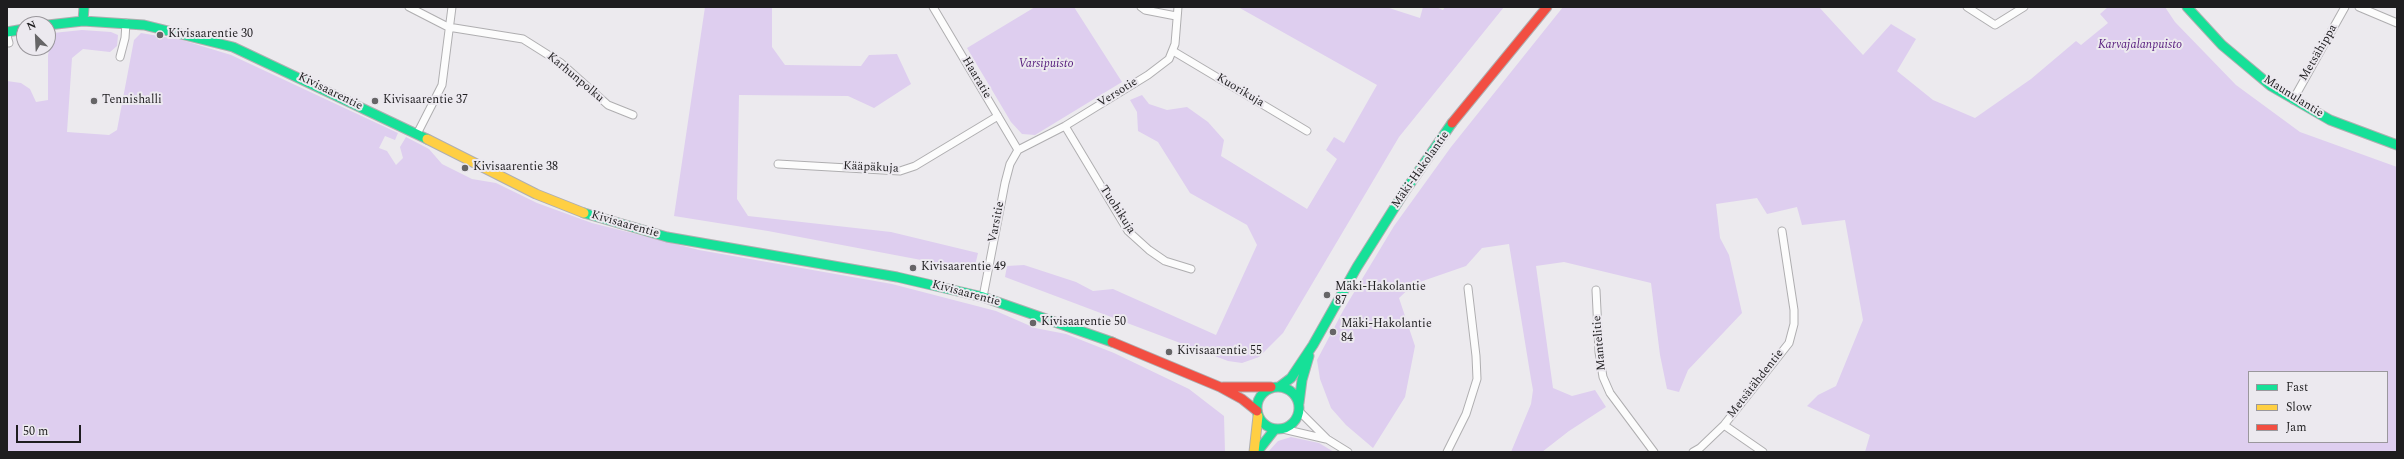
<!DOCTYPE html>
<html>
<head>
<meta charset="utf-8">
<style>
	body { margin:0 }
	#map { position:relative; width:2404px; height:459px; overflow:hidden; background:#eceaee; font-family:Spectral,serif }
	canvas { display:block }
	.frame { position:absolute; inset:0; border:8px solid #1e1d1f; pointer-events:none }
	.legend { position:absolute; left:2248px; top:371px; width:140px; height:72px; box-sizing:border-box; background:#ece9ef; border:1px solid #9a979c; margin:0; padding:5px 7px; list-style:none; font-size:12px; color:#1e1d1f }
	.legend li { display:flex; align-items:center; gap:8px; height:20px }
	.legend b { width:20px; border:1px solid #9a979c }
	.north { position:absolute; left:16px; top:16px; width:40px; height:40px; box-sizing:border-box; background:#ece9ef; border:1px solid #9a979c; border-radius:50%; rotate:336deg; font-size:11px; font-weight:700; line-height:16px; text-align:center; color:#1e1d1f }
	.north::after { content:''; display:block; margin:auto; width:14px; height:18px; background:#666567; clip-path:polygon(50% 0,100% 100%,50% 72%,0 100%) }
	.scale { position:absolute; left:16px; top:425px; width:65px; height:18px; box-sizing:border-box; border:2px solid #1e1d1f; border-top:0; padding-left:5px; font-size:12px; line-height:14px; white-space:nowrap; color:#1e1d1f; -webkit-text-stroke:3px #ece9ef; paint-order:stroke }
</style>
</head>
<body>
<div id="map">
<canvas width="2404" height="459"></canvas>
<div class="frame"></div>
<ul class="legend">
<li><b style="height:5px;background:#16e098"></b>Fast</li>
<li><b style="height:5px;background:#ffcf43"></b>Slow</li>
<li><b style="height:5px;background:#f24e42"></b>Jam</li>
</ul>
<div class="north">N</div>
<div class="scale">50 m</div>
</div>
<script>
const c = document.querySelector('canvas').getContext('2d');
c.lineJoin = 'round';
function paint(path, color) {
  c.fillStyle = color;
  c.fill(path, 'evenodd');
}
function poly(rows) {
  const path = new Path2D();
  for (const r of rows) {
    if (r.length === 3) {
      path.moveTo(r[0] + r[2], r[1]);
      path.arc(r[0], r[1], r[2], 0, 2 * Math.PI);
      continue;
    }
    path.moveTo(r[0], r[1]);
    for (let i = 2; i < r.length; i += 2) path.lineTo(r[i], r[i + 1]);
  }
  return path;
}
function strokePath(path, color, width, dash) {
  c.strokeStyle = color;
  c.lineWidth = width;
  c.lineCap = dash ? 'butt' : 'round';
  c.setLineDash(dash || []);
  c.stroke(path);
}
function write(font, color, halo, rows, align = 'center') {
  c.font = font + ' Spectral,serif';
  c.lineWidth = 4;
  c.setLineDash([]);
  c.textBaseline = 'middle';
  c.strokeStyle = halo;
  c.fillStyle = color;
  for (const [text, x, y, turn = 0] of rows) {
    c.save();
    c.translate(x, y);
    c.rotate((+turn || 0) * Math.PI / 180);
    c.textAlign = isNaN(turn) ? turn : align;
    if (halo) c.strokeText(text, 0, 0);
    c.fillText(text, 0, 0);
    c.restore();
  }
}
const green = poly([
	[705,7,772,7,772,47,785,65,861,66,869,55,897,54,911,84,874,108,848,96,739,95,737,199,748,216,891,232,978,253,974,270,768,231,674,216],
	[1035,7,1074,7,1122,82,1035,135,1022,134,1011,122,967,48],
	[1238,7,1386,7,1420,18,1423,7,1436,7,1443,10,1445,7,1504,7,1399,137,1283,333,1259,357,1242,363,1228,361,1005,277,1007,266,1024,265,1076,282,1093,291,1113,289,1216,335,1257,245,1247,225,1190,193,1158,142,1138,131,1137,112,1130,100,1142,95,1149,104,1167,110,1187,107,1208,122,1224,140,1221,156,1307,209,1337,159,1326,150,1334,137,1344,143,1377,85],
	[1563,7,1819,7,1863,55,1891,24,1916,39,1897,71,1933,100,1975,118,2031,79,2076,41,2081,45,2108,23,2100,14,2108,7,2165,7,2175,22,2236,85,2300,132,2397,167,2397,452,1865,452,1870,435,1807,406,1818,395,1836,386,1863,320,1845,220,1802,225,1797,207,1767,214,1757,198,1716,204,1720,238,1729,255,1742,313,1688,370,1679,392,1667,389,1660,355,1651,283,1564,262,1536,266,1553,388,1572,396,1595,390,1606,407,1569,431,1542,452,1511,452,1531,404,1533,390,1531,379,1509,244,1482,248,1466,266,1414,284,1399,298,1415,346,1405,397,1373,448,1346,425,1331,408,1320,379,1317,360,1344,309,1394,226,1451,147],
	[2249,372,2387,372,2387,442,2249,442],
	[82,30,111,32,118,35,117,46,110,52,83,49,72,58,67,132,109,135,117,130,134,40,141,33,182,40,231,55,398,133,395,140,385,136,379,148,387,151,396,165,403,158,400,147,406,137,429,149,442,164,472,179,496,183,537,203,592,223,699,250,892,284,996,311,1035,328,1066,334,1114,353,1189,389,1224,416,1225,452,7,452,7,81,21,83,30,89,36,102,48,100,48,55,53,33],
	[1291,437,1319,443,1334,452,1268,452,1278,441]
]);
const street = poly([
	[409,7,448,27,523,39,561,63,608,105,633,115],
	[933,7,1018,150],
	[1141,7,1145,10,1176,16],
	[1967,7,1995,25,2024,7],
	[2359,7,2397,23],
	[7,36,9,43],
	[1173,51,1307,131],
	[120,57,125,38,126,23],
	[2293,100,2345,7],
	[1065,126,1128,231,1149,250,1165,261,1191,269],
	[417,134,442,85,452,7],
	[1018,150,1065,126,1148,75,1169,59,1175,44,1178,7],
	[778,164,900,171,915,166,998,116],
	[1596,290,1599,352,1603,377,1610,393,1654,452],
	[983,297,1005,183,1010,164,1018,150],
	[1300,412,1327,439,1348,452],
	[1724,425,1763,452],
	[1283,429,1326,439],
	[1447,452,1466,414,1477,379,1476,356,1468,288],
	[1693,452,1700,448,1724,425,1789,343,1794,324,1794,310,1782,231]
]);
const fast = poly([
	[2187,7,2222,45,2271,86,2330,120,2397,145],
	[83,21,84,7],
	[48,25,83,21,144,25,233,47,427,139],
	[7,32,24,29],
	[584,213,667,237,897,277,983,297,1112,342],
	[1278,408,21],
	[1279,387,1291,378,1313,345,1357,267,1405,191,1452,123],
	[1299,403,1302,380,1309,356],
	[1257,452,1275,429]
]);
const slow = poly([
	[427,139,536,194,584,213],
	[1254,452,1258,416]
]);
const jam = poly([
	[1452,123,1547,7],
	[1112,342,1220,387,1242,399,1257,411],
	[1223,387,1271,387]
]);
const markers = [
	[160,35,4,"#666567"],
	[94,101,4,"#666567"],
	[375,101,4,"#666567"],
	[465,168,4,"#666567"],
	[913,268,4,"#666567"],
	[1327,295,4,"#666567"],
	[1033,323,4,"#666567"],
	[1333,332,4,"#666567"],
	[1169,352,4,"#666567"]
];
const poiNames = [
	["Kivisaarentie 30",168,35],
	["Tennishalli",102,101],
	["Kivisaarentie 37",383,101],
	["Kivisaarentie 38",473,168],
	["Kivisaarentie 49",921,268],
	["Mäki-Hakolantie",1335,288],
	["87",1335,302],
	["Kivisaarentie 50",1041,323],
	["Mäki-Hakolantie",1341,325],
	["84",1341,339],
	["Kivisaarentie 55",1177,352]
];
const parkNames = [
	["Karvajalanpuisto",2140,46],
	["Varsipuisto",1046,65]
];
const streetNames = [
	["Metsähippa",2319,53,-60],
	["Karhunpolku",575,78,40],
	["Haaratie",976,78,59],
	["Kuorikuja",1240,91,31],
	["Kivisaarentie",330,92,26],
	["Versotie",1118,93,-32],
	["Maunulantie",2293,97,32],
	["Kääpäkuja",871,168,3],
	["Mäki-Hakolantie",1421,170,-55],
	["Tuohikuja",1117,210,57],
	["Varsitie",997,222,-79],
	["Kivisaarentie",625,225,16],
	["Kivisaarentie",966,294,15],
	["Mantelitie",1600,343,-95],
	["Metsätähdentie",1756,384,-52]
];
paint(green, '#deceef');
strokePath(street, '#afaeb0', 9);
strokePath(fast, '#afaeb0', 11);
strokePath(slow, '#afaeb0', 11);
strokePath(jam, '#afaeb0', 11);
strokePath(street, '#fcfcfc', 7);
strokePath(fast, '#16e098', 9);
strokePath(slow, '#ffcf43', 9);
strokePath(jam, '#f24e42', 9);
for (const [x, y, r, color] of markers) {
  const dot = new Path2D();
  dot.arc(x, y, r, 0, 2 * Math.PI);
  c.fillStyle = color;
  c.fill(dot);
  strokePath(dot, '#ece9ef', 1.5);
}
write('12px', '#1e1d1f', '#ece9ef', poiNames, 'left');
write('italic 12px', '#541a7b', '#ece9ef', parkNames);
write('12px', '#1e1d1f', '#ece9ef', streetNames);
</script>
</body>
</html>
